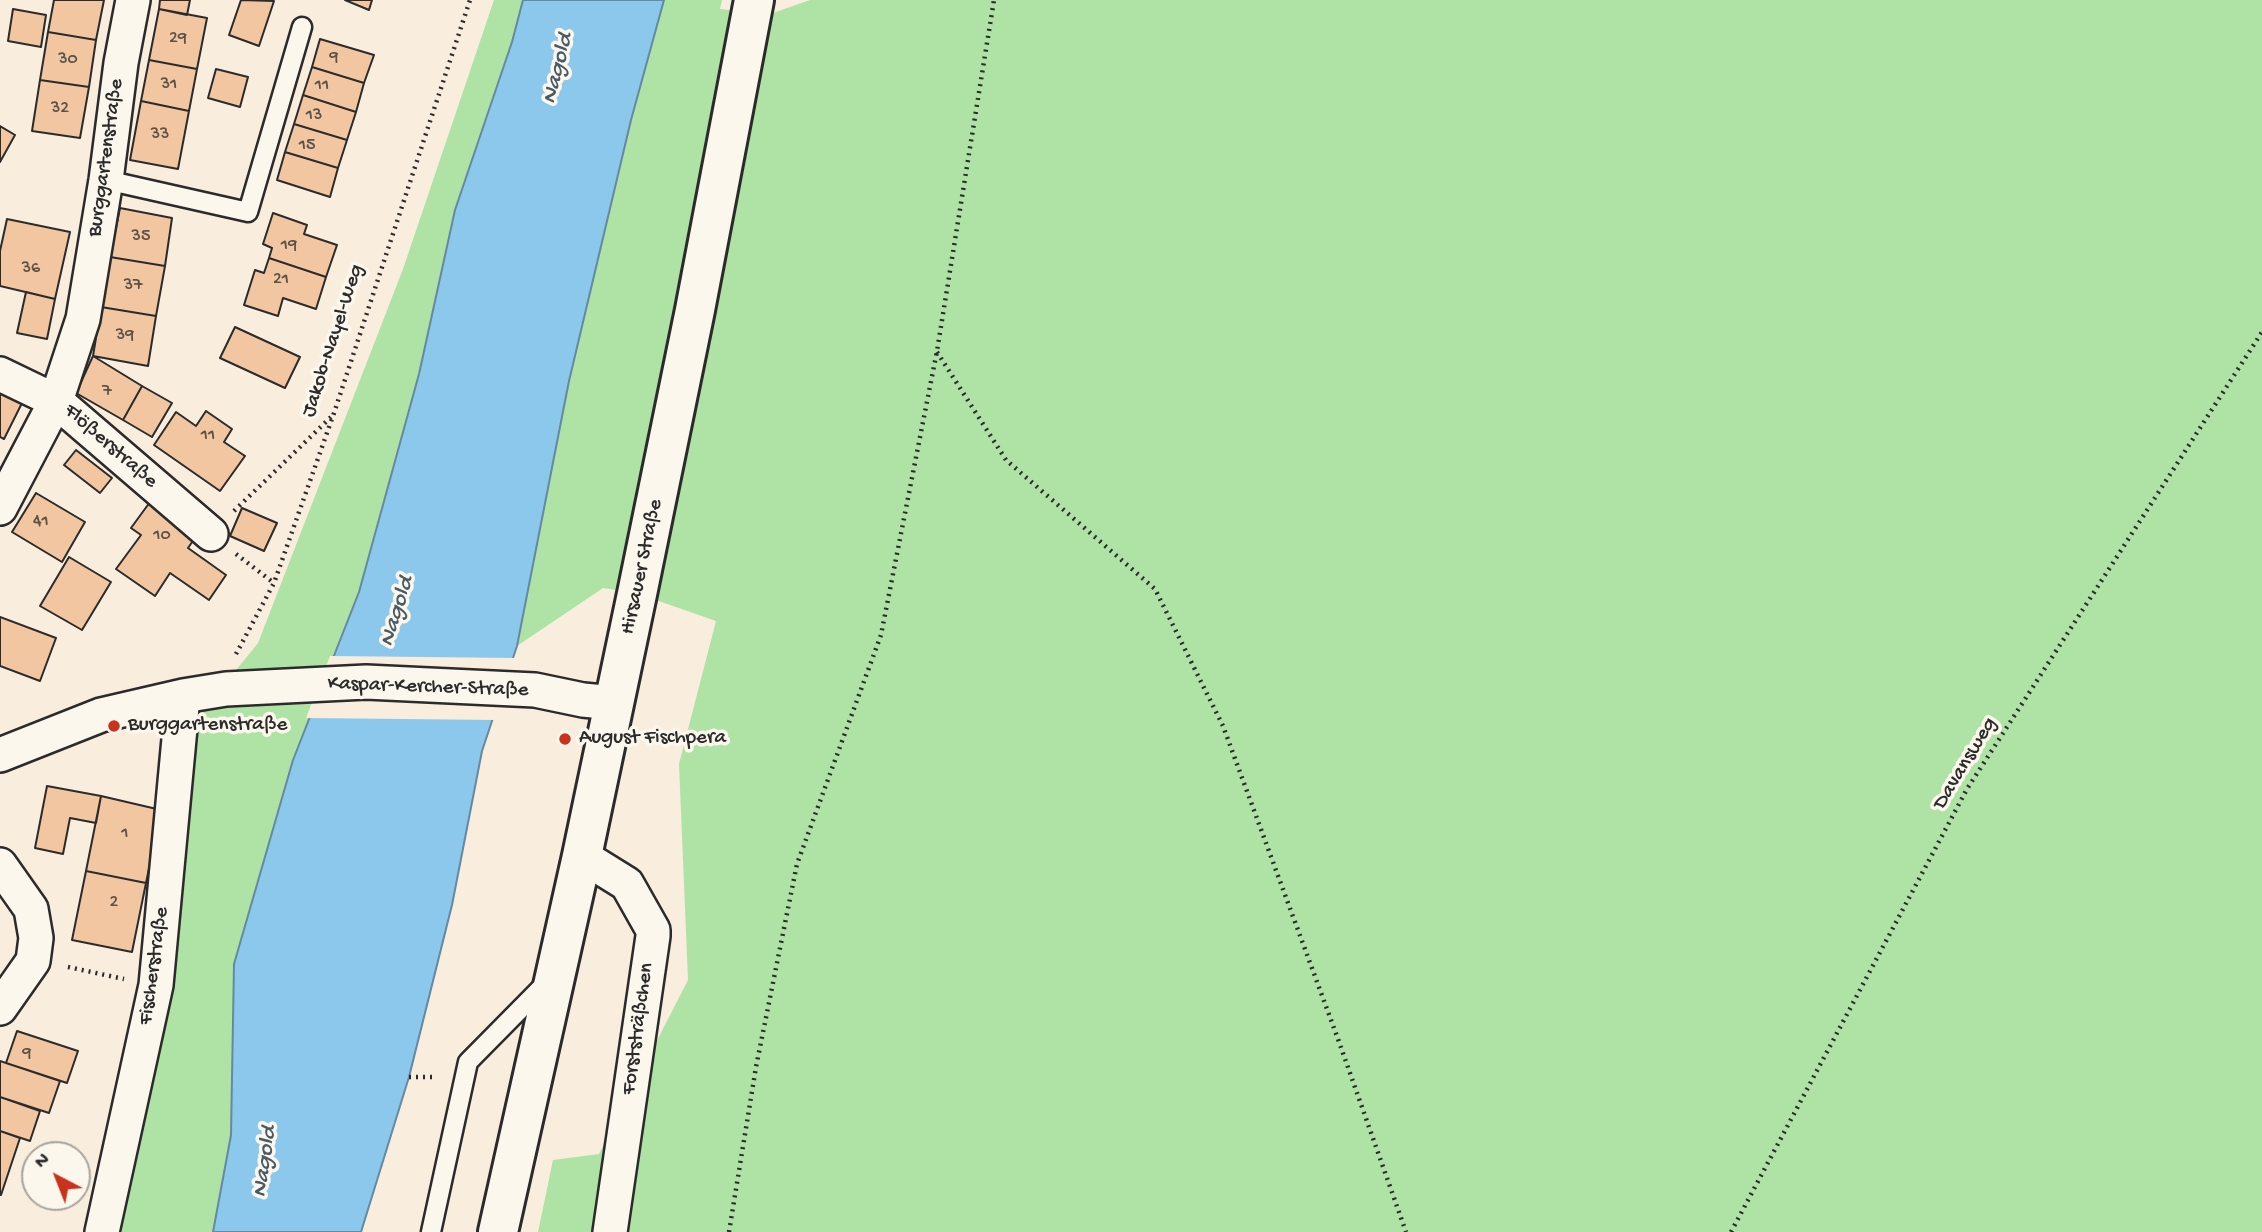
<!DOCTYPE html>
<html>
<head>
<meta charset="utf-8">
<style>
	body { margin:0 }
	#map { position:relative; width:2262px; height:1232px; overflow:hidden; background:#f9eddd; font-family:"Gochi Hand",sans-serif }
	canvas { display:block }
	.north { position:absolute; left:21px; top:1141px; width:70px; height:70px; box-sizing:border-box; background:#fbf7ec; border:2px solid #a8a59f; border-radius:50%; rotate:318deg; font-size:19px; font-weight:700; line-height:28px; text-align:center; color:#2b2b2b }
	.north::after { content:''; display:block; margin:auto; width:24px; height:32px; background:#c8321e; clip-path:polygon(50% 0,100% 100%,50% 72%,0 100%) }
</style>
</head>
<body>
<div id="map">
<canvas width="2262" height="1232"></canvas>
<div class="north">N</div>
</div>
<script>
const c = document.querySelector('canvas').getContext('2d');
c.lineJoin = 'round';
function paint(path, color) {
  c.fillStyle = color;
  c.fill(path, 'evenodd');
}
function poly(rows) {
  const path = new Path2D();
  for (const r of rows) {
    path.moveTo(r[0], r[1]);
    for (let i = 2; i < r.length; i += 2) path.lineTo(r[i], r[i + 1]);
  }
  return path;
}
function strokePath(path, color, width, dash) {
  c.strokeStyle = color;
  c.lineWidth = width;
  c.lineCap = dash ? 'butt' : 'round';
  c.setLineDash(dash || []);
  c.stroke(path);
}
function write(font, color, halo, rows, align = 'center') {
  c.font = font + ' "Gochi Hand",sans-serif';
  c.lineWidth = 7;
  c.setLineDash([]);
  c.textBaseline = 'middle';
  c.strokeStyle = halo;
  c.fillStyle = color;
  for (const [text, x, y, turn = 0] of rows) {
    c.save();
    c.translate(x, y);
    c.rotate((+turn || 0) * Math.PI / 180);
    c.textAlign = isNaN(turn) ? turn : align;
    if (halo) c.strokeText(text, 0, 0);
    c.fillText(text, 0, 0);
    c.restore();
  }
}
const green = poly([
	[494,0,523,0,512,42,455,210,419,374,359,592,293,760,234,964,231,1135,213,1232,115,1232,194,722,258,643,403,269],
	[664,0,722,0,720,9,738,11,623,591,603,588,517,646,569,381,631,120],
	[810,0,2262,0,2262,1232,538,1232,553,1160,599,1154,688,980,679,764,716,621,650,598,767,15]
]);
const water = poly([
	[523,0,664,0,631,120,569,381,517,646,482,751,452,905,409,1077,361,1232,213,1232,231,1135,234,964,293,760,359,592,419,374,455,210,512,42,523,0]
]);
const pier = poly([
	[330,656,517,658,496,720,306,718]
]);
const building = poly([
	[54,0,104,0,96,40,48,32,54,0],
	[160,0,190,0,187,15,159,9,160,0],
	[241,0,274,1,259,46,229,35,241,0],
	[345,0,372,0,369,10,345,0],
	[13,9,46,15,41,47,8,41,13,9],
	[159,9,207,18,197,69,149,60,159,9],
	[48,32,96,40,89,87,40,80,48,32],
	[320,39,374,55,364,83,312,67,320,39],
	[149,60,197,69,189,111,141,101,149,60],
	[312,67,364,83,356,112,303,95,312,67],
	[216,69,248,77,240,107,208,98,216,69],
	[40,80,89,87,80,138,32,131,40,80],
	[303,95,356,112,347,140,294,124,303,95],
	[141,101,189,111,178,169,130,160,141,101],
	[294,124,347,140,338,168,285,152,294,124],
	[0,126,15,135,0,162,0,126],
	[285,152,338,168,330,197,277,180,285,152],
	[120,208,172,218,165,266,110,257,120,208],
	[273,213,307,225,304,234,337,245,326,277,269,258,272,248,263,244,273,213],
	[7,219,70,232,55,299,0,286,0,251,7,219],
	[110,257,165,266,156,316,101,307,110,257],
	[269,258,326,277,316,309,283,298,278,316,244,305,255,270,264,273,269,258],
	[26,292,55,299,47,339,17,333,26,292],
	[101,307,156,316,148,366,93,356,101,307],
	[235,327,300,357,285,388,220,358,235,327],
	[93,356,142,386,123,420,76,393,93,356],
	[142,386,172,403,152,437,123,420,142,386],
	[0,387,24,399,4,439,0,437,0,387],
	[206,411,232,429,224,442,245,456,220,491,154,445,176,412,196,426,206,411],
	[76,450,112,478,100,493,64,465,76,450],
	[36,493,85,522,62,562,12,532,36,493],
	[150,502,197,535,188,548,226,575,209,600,170,573,155,596,116,569,141,535,131,528,150,502],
	[242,508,277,523,264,551,230,536,242,508],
	[69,557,111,582,82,630,40,606,69,557],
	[0,617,56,638,40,681,0,666,0,617],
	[47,786,101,796,96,823,70,818,63,854,35,848,47,786],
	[101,796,161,810,146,883,86,871,101,796],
	[86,871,146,883,132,952,72,940,86,871],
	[17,1031,78,1051,67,1083,6,1063,17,1031],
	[0,1061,60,1081,49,1113,0,1097,0,1061],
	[0,1097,40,1111,30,1141,0,1131,0,1097],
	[0,1131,20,1138,1,1195,0,1195,0,1131]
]);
const path = poly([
	[937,352,1006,460,1155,589,1223,726,1338,1039,1406,1232],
	[234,511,333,415],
	[236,554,274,583],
	[236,654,274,583,334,413,470,0],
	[68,967,124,979],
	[409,1077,437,1077],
	[729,1232,756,1067,797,864,881,635,937,351,994,0],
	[1731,1232,1967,789,2262,332]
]);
const service = poly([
	[106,180,248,212,302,27],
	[431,1232,468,1062,546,983]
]);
const minor = poly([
	[0,374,56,401,211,534],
	[0,508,56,401,83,319,106,180,121,63,133,0],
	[0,755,101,715,183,696,226,689,366,682,535,690,583,700,614,703],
	[582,856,627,884,653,930,653,936,610,1232],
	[0,865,31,909,36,938,33,961,0,1008],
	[102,1232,156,985,183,696]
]);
const primary = poly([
	[498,1232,582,856,637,594,695,310,754,0]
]);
const markers = [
	[114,726,7,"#c8321e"],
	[565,739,7,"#c8321e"]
];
const numberNames = [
	["29",178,39],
	["9",334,58],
	["30",68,60],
	["31",169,85],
	["11",322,86],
	["32",60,109],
	["13",314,116],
	["33",160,135],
	["15",307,146],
	["35",141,237],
	["19",289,246],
	["36",31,269],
	["21",281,280],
	["37",133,286],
	["39",125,336],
	["7",107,392],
	["11",208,436],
	["41",41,522],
	["10",162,536],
	["1",125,834],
	["2",114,903],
	["9",27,1054]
];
const streetNames = [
	["Burggartenstraße",107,158,-82],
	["Jakob-Nayel-Weg",334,341,-72],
	["Flößerstraße",110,447,41],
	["Hirsauer Straße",643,567,-78],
	["Kaspar-Kercher-Straße",428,688,2],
	["Davansweg",1966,764,-59],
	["Fischerstraße",155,966,-82],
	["Forststräßchen",639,1029,-82]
];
const poiNames = [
	["Burggartenstraße",128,726],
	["August Fischpera",579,739]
];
const waterNames = [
	["Nagold",559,69,-76],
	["Nagold",398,612,-73],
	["Nagold",266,1162,-82]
];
paint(green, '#aee3a5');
paint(water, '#8bc8ec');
strokePath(water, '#65899f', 2);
paint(pier, '#f9eddd');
paint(building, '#f1c6a0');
strokePath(building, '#2b2b2b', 2);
strokePath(service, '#2b2b2b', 23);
strokePath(minor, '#2b2b2b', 38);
strokePath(primary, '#2b2b2b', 44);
strokePath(path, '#2b2b2b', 4.5, [2, 5]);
strokePath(service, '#fbf7ec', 18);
strokePath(minor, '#fbf7ec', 33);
strokePath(primary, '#fbf7ec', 38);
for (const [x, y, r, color] of markers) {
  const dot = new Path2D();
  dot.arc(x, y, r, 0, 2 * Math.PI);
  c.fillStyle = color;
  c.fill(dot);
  strokePath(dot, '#fbf7ec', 2.5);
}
write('18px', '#5c5248', null, numberNames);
write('21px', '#2b2b2b', '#fbf7ec', streetNames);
write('21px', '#2b2b2b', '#fbf7ec', poiNames, 'left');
write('italic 23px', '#485a65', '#fbf7ec', waterNames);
</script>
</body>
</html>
